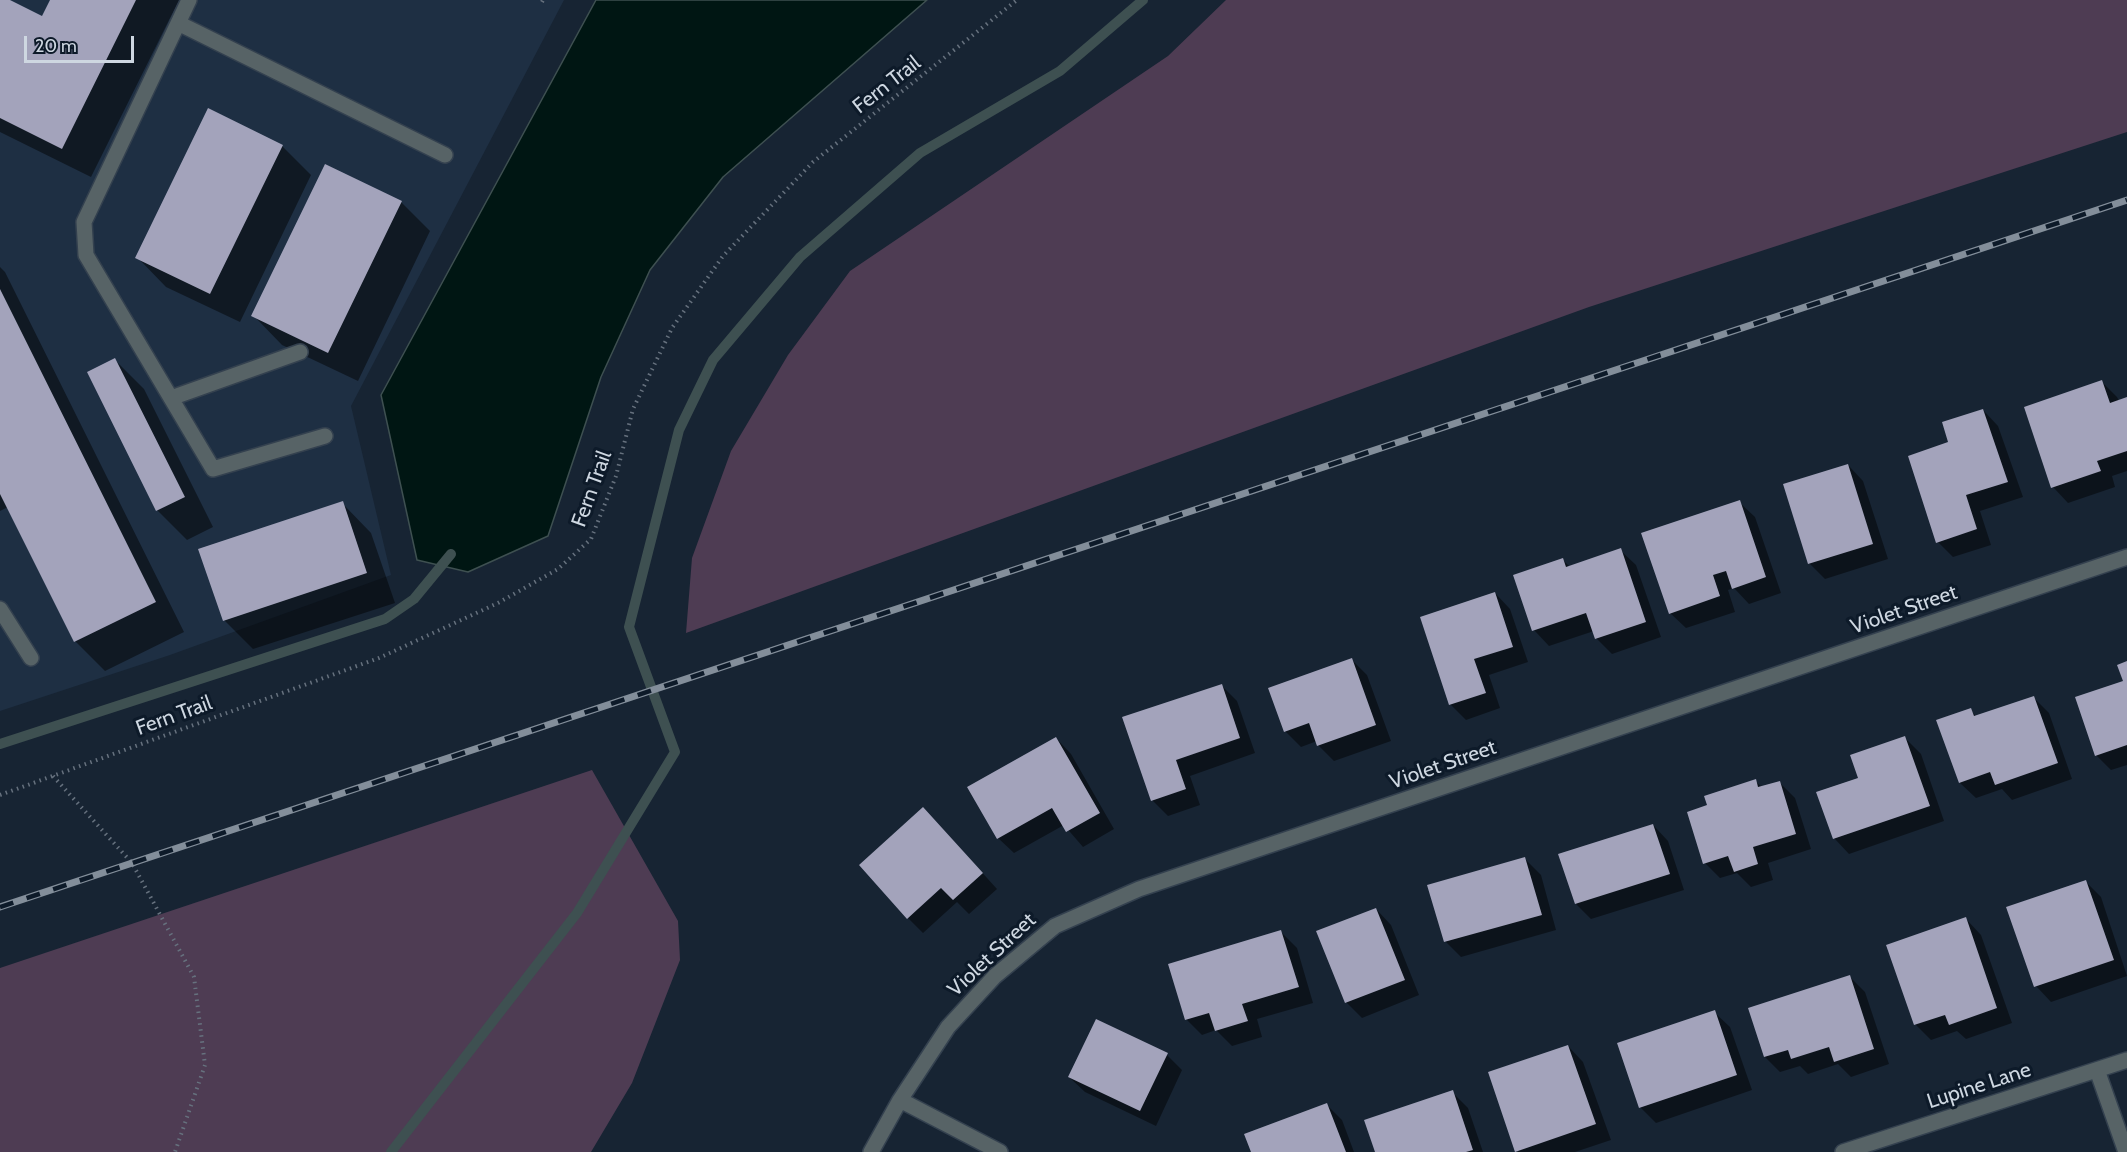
<!DOCTYPE html>
<html>
<head>
<meta charset="utf-8">
<style>
	body { margin:0 }
	#map { position:relative; width:2127px; height:1152px; overflow:hidden; background:#172433; font-family:Cabin,sans-serif }
	canvas { display:block }
	.scale { position:absolute; left:24px; top:36px; width:110px; height:27px; box-sizing:border-box; border:3px solid #ced7e1; border-top:0; padding-left:8px; font-size:18px; line-height:21px; white-space:nowrap; color:#ced7e1; -webkit-text-stroke:4px #0d1a29; paint-order:stroke }
</style>
</head>
<body>
<div id="map">
<canvas width="2127" height="1152"></canvas>
<div class="scale">20 m</div>
</div>
<script>
const c = document.querySelector('canvas').getContext('2d');
c.lineJoin = 'round';
function paint(path, color) {
  c.fillStyle = color;
  c.fill(path, 'evenodd');
}
function poly(rows) {
  const path = new Path2D();
  for (const r of rows) {
    path.moveTo(r[0], r[1]);
    for (let i = 2; i < r.length; i += 2) path.lineTo(r[i], r[i + 1]);
  }
  return path;
}
function strokePath(path, color, width, dash) {
  c.strokeStyle = color;
  c.lineWidth = width;
  c.lineCap = dash ? 'butt' : 'round';
  c.setLineDash(dash || []);
  c.stroke(path);
}
function write(font, color, halo, rows, align = 'center') {
  c.font = font + ' Cabin,sans-serif';
  c.lineWidth = 6;
  c.setLineDash([]);
  c.textBaseline = 'middle';
  c.strokeStyle = halo;
  c.fillStyle = color;
  for (const [text, x, y, turn = 0] of rows) {
    c.save();
    c.translate(x, y);
    c.rotate((+turn || 0) * Math.PI / 180);
    c.textAlign = isNaN(turn) ? turn : align;
    if (halo) c.strokeText(text, 0, 0);
    c.fillText(text, 0, 0);
    c.restore();
  }
}
const built = poly([
	[0,0,564,0,351,406,391,575,170,655,0,711]
]);
const green = poly([
	[1226,0,2127,0,2127,132,1589,307,686,633,692,558,731,451,788,355,850,271,1168,56],
	[592,770,678,921,680,960,632,1083,591,1152,0,1152,0,968]
]);
const water = poly([
	[596,0,927,0,723,177,650,270,601,377,548,536,468,572,417,560,381,395,596,0]
]);
const shadow = poly([
	[0,0,6,0,43,18,52,0,179,0,91,177,0,132],
	[282,146,311,175,240,322,166,287,137,257],
	[401,202,430,231,358,381,282,345,253,315],
	[0,267,5,272,184,632,105,671,75,641,8,507,0,511],
	[115,360,144,389,213,527,187,540,157,510,89,373],
	[2102,382,2117,397,2119,401,2127,399,2127,471,2112,476,2115,487,2068,503,2053,487],
	[1983,410,1998,426,2023,497,1980,511,1991,545,1953,557,1938,542,1950,443],
	[1848,465,1863,481,1888,559,1825,579,1809,563],
	[1739,502,1755,517,1781,593,1749,604,1734,588,1728,590,1735,612,1686,628,1670,613],
	[342,503,371,533,395,603,253,649,224,620],
	[1620,550,1636,565,1661,637,1612,654,1596,638,1594,631,1549,646,1534,630,1563,560,1570,567],
	[1495,593,1510,609,1528,662,1489,675,1500,708,1466,720,1450,704],
	[1352,660,1367,675,1391,741,1334,761,1319,746,1317,741,1301,747,1285,731],
	[2127,663,2127,765,2111,770,2096,755,2125,682],
	[1221,685,1237,701,1255,753,1190,776,1200,805,1168,816,1152,800,1124,718],
	[2033,697,2049,713,2072,779,2012,800,2002,789,1976,798,1960,783,1970,710,1977,717],
	[1056,738,1071,754,1114,829,1083,847,1064,825,1014,853,998,838],
	[1905,738,1921,754,1944,821,1849,854,1834,838,1860,779],
	[1755,781,1762,787,1779,782,1795,798,1811,849,1768,863,1773,880,1751,887,1737,873,1720,878,1705,863,1709,806],
	[938,824,997,889,969,914,957,902,923,933,908,918],
	[1653,825,1668,841,1684,890,1591,919,1576,904],
	[1525,859,1541,875,1556,930,1461,957,1445,941],
	[2085,881,2101,897,2127,976,2051,1002,2036,986,2008,908],
	[1376,909,1391,925,1419,995,1362,1018,1346,1002],
	[1966,919,1981,935,2012,1023,1966,1039,1957,1031,1931,1040,1915,1024],
	[1281,932,1297,948,1313,1003,1257,1019,1262,1037,1232,1046,1216,1030,1202,1035,1186,1019],
	[1850,977,1865,992,1889,1064,1851,1077,1838,1064,1808,1074,1800,1066,1780,1072,1765,1057],
	[1714,1012,1730,1027,1752,1090,1656,1123,1640,1107],
	[1568,1046,1583,1062,1611,1140,1575,1152,1518,1152],
	[1167,1055,1182,1070,1156,1126,1085,1092,1069,1077],
	[1452,1092,1468,1108,1483,1152,1377,1152],
	[1327,1105,1342,1120,1354,1152,1252,1152]
]);
const stream = poly([
	[0,744,385,619,414,599,451,554],
	[391,1152,577,913,675,752,629,627,679,430,713,360,800,257,920,153,1060,71,1143,0]
]);
const building = poly([
	[0,0,10,0,42,16,50,0,136,0,62,149,0,118],
	[208,108,283,145,210,294,135,258],
	[325,164,402,201,328,353,251,316],
	[0,289,156,602,74,642,0,494],
	[115,358,185,497,156,511,87,372],
	[2102,380,2110,403,2127,397,2127,451,2097,461,2101,471,2051,488,2024,407],
	[1983,409,2008,482,1966,495,1977,529,1936,543,1908,456,1948,442,1942,422],
	[1848,464,1873,544,1808,564,1783,484],
	[1740,500,1766,577,1732,589,1726,571,1713,575,1720,596,1669,614,1641,533],
	[343,501,367,573,223,621,198,549],
	[1621,548,1646,622,1595,639,1586,613,1532,631,1513,575,1563,558,1566,567],
	[1495,592,1513,647,1474,659,1486,693,1449,705,1420,617],
	[1352,658,1376,725,1317,746,1309,723,1284,732,1268,688],
	[2127,661,2127,745,2095,756,2075,697,2123,681,2117,665],
	[1222,684,1240,738,1176,760,1186,789,1151,801,1122,717],
	[2034,696,2058,763,1995,785,1990,772,1959,783,1936,720,1971,708,1974,716],
	[1905,736,1930,806,1833,839,1816,792,1858,778,1850,755],
	[1056,737,1100,813,1066,832,1052,808,997,839,967,787],
	[1756,779,1758,787,1780,781,1796,834,1753,847,1758,864,1734,872,1728,856,1703,864,1687,812,1707,805,1704,796],
	[923,807,983,873,953,900,941,888,907,919,859,865],
	[1653,824,1670,874,1575,904,1558,854],
	[1525,857,1542,915,1444,942,1427,885],
	[2086,880,2114,960,2034,987,2006,907],
	[1376,908,1405,980,1345,1003,1316,931],
	[1966,917,1997,1008,1949,1025,1945,1015,1914,1025,1886,945],
	[1281,930,1299,987,1242,1004,1248,1021,1215,1031,1209,1013,1185,1020,1168,964],
	[1850,975,1874,1049,1834,1062,1829,1047,1791,1059,1788,1050,1764,1057,1748,1008],
	[1715,1010,1737,1075,1639,1108,1617,1043],
	[1096,1019,1168,1053,1140,1111,1068,1077],
	[1568,1045,1596,1124,1515,1152,1488,1072],
	[1453,1090,1473,1150,1466,1152,1375,1152,1364,1120],
	[1327,1103,1346,1152,1251,1152,1244,1134]
]);
const path = poly([
	[542,2,543,0],
	[53,776,132,863,194,977,205,1065,175,1152],
	[0,795,379,658,498,603,558,569,591,539,616,476,633,409,672,328,723,256,813,162,1017,0]
]);
const service = poly([
	[189,0,84,222,86,255,213,469,325,436],
	[178,23,445,155],
	[171,398,300,352],
	[0,609,31,658]
]);
const minor = poly([
	[2097,1070,2126,1152],
	[900,1100,1000,1152],
	[871,1152,900,1100,948,1027,995,976,1055,926,1139,889,2127,557],
	[1843,1152,2127,1060]
]);
const rail = poly([
	[0,907,2127,200]
]);
const streetNames = [
	["Fern Trail",887,85,-38],
	["Fern Trail",592,489,-70],
	["Violet Street",1904,610,-19],
	["Fern Trail",174,716,-20],
	["Violet Street",1443,765,-19],
	["Violet Street",992,955,-43],
	["Lupine Lane",1979,1086,-18]
];
paint(built, '#1e2f43');
paint(green, '#4e3c53');
paint(water, '#001613');
strokePath(water, '#3e5051', 1.5);
paint(shadow, '#0007');
strokePath(stream, '#3e5051', 10);
paint(building, '#a3a3bb');
strokePath(service, '#34414f', 18);
strokePath(minor, '#34414f', 18);
strokePath(path, '#66717e', 4, [1.5, 4.5]);
strokePath(service, '#576366', 15);
strokePath(minor, '#576366', 15);
strokePath(rail, '#838e9a', 7);
strokePath(rail, '#0d1a29', 4.5, [14]);
write('21px', '#ced7e1', '#0d1a29', streetNames);
</script>
</body>
</html>
